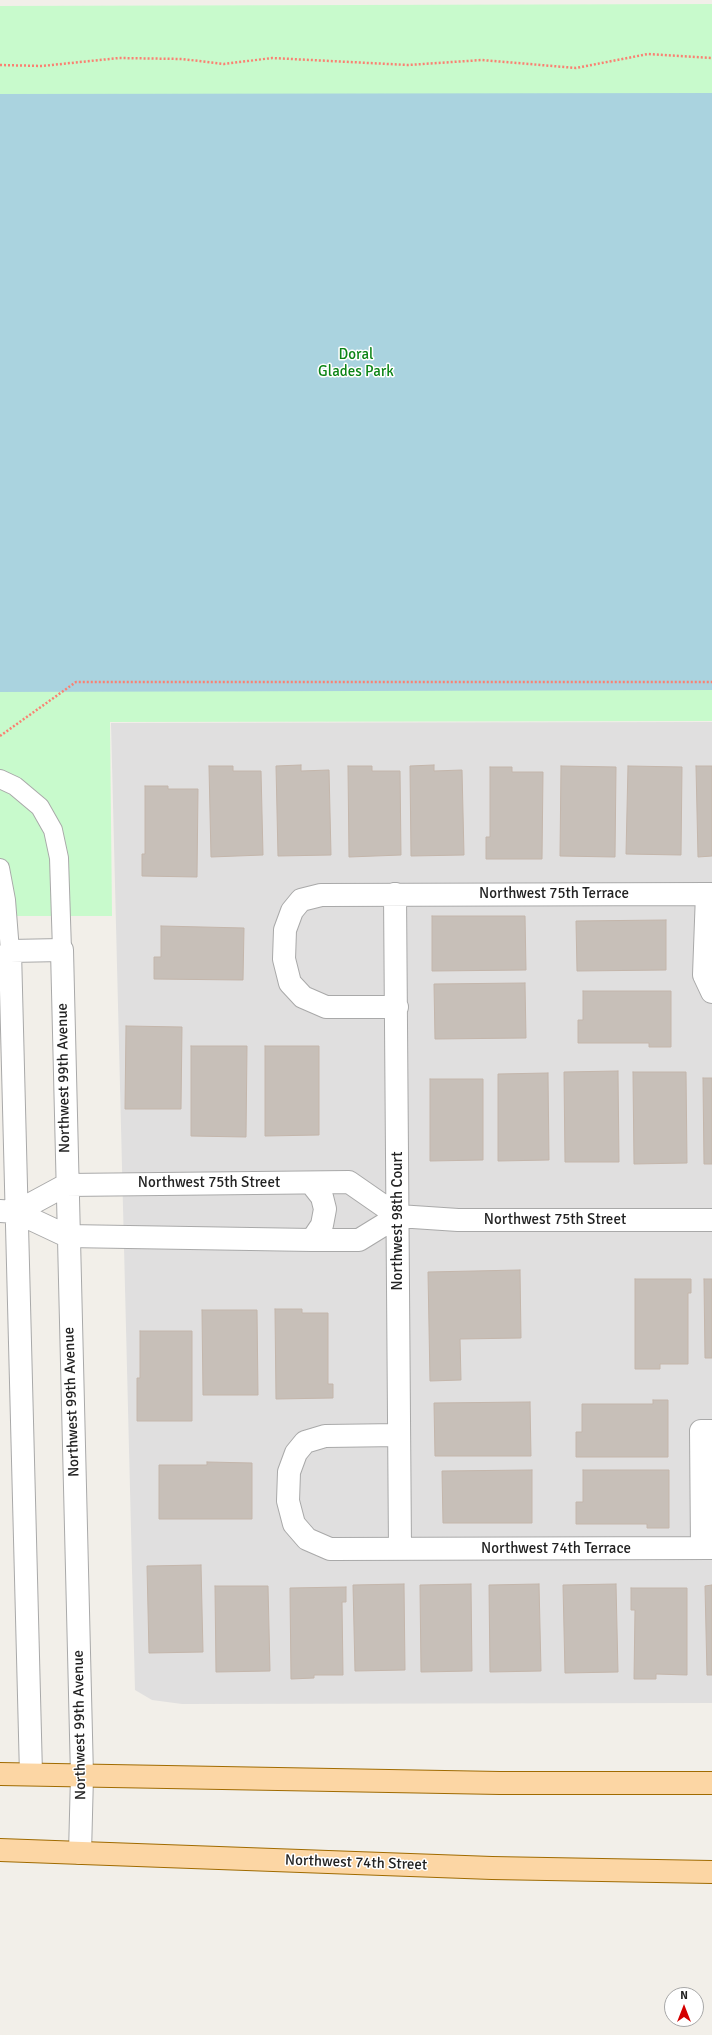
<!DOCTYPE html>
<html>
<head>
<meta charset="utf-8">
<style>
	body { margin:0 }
	#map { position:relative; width:712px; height:2035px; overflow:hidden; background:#f2efe9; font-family:Signika,sans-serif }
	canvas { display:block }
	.north { position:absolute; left:664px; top:1987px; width:40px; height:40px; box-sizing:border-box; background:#fff; border:1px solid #a7a7a7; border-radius:50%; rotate:0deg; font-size:11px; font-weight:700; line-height:16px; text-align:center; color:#222 }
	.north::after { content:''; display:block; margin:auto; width:14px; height:18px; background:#d40000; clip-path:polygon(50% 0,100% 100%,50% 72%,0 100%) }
</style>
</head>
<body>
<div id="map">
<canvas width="712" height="2035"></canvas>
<div class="north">N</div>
</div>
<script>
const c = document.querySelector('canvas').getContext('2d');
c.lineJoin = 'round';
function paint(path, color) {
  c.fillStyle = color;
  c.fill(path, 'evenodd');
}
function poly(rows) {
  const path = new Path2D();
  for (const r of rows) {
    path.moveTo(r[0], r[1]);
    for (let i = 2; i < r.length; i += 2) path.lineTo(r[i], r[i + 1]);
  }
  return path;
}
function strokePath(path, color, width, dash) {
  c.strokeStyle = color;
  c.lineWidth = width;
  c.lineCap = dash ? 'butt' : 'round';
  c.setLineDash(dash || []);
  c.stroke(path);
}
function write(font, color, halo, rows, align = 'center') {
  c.font = font + ' Signika,sans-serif';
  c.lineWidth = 3;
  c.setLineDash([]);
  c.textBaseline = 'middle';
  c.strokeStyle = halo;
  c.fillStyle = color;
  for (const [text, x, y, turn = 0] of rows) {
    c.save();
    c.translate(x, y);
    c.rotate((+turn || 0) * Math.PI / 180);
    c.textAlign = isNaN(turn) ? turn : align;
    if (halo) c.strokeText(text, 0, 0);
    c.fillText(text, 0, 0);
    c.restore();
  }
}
const residential = poly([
	[712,722,712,1703,182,1704,152,1700,135,1690,111,723]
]);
const park = poly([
	[712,4,712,721,110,722,112,916,0,916,0,6]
]);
const water = poly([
	[712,93,712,690,0,692,0,94]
]);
const building = poly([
	[301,765,301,771,329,770,331,855,278,856,276,766,301,765],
	[434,765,434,771,462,770,464,855,411,856,410,766,434,765],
	[209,766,233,766,233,771,261,771,263,855,211,857,209,766],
	[348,766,372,766,372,771,400,771,401,855,349,857,348,766],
	[561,766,616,767,615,857,560,856,561,766],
	[628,766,682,767,681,855,626,854,628,766],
	[696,766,712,766,712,856,698,857,696,766],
	[490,767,512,767,512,772,543,772,542,859,486,859,486,837,490,837,490,767],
	[145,786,168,786,168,789,198,789,197,877,142,876,142,854,145,854,145,786],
	[432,916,525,916,526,970,432,971,432,916],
	[666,920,666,970,577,971,576,921,666,920],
	[161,926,244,928,243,980,154,979,154,957,161,957,161,926],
	[525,983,526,1038,435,1039,434,984,525,983],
	[583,991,671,991,671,1047,649,1047,649,1043,578,1043,578,1020,583,1020,583,991],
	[126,1026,182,1027,181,1109,125,1109,126,1026],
	[191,1046,247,1046,246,1137,191,1136,191,1046],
	[265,1046,319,1046,319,1135,265,1136,265,1046],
	[618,1071,619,1162,565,1162,564,1072,618,1071],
	[633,1072,686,1072,687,1163,634,1164,633,1072],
	[548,1073,549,1160,498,1161,498,1074,548,1073],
	[703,1078,712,1078,712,1164,704,1164,703,1078],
	[430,1079,483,1079,483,1160,430,1161,430,1079],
	[520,1270,521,1338,460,1339,461,1380,430,1381,428,1272,520,1270],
	[635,1279,691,1279,691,1293,688,1293,688,1364,660,1364,660,1369,635,1369,635,1279],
	[704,1279,712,1279,712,1358,705,1358,704,1279],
	[275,1309,302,1309,302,1313,328,1313,328,1384,333,1384,333,1398,276,1399,275,1309],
	[202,1310,257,1310,258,1395,203,1395,202,1310],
	[140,1331,192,1331,192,1421,137,1421,137,1378,140,1378,140,1331],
	[653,1400,668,1400,668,1457,576,1457,576,1432,582,1432,582,1404,653,1404,653,1400],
	[530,1402,531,1456,435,1456,434,1403,530,1402],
	[207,1462,252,1463,252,1519,159,1519,159,1465,207,1465,207,1462],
	[532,1470,532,1523,443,1523,442,1471,532,1470],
	[583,1470,669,1470,669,1528,647,1528,647,1524,576,1524,576,1502,583,1502,583,1470],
	[201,1565,203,1652,149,1653,147,1566,201,1565],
	[404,1584,405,1670,355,1671,353,1585,404,1584],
	[471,1584,472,1671,421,1672,420,1585,471,1584],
	[539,1584,541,1671,490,1672,489,1585,539,1584],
	[616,1584,618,1672,565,1673,563,1585,616,1584],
	[712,1585,712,1675,707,1675,705,1586,712,1585],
	[215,1586,268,1586,270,1671,216,1672,215,1586],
	[346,1587,346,1602,342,1602,343,1675,314,1675,314,1678,291,1679,290,1588,346,1587],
	[631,1588,687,1588,687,1675,656,1674,656,1679,634,1679,635,1610,631,1610,631,1588]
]);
const path = poly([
	[0,65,42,66,119,58,182,59,224,64,272,58,408,65,482,60,576,68,648,54,712,58],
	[0,736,76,682,712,682]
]);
const lane = poly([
	[0,779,15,786,40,807,53,830,59,858,62,950],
	[0,868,6,900,10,951]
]);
const street = poly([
	[395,894,400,1549],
	[707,894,704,975,712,992],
	[397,1007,326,1007,303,997,290,983,284,959,285,930,292,911,301,900,321,895,712,894],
	[311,1183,322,1197,325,1209,322,1225,312,1240],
	[0,1211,16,1212,67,1236,312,1240,359,1240,398,1216],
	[16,1212,66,1185,349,1182,398,1216,458,1220,712,1220],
	[399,1435,325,1436,305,1442,296,1453,289,1472,288,1501,294,1524,307,1539,330,1549,712,1548],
	[702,1548,701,1431,712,1431],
	[31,1774,10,951,62,950,82,1776,80,1853]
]);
const primary = poly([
	[0,1774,500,1783,712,1783],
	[0,1850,492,1868,712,1872]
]);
const parkNames = [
	["Doral",356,355],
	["Glades Park",356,372]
];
const streetNames = [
	["Northwest 75th Terrace",554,894],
	["Northwest 99th Avenue",64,1078,-91],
	["Northwest 75th Street",209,1183],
	["Northwest 75th Street",555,1220],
	["Northwest 98th Court",398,1221,-90],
	["Northwest 99th Avenue",72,1402,-92],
	["Northwest 74th Terrace",556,1549],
	["Northwest 99th Avenue",80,1725,-91],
	["Northwest 74th Street",356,1863,2]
];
paint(residential, '#e0dfdf');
paint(park, '#c8facc');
paint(water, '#aad3df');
paint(building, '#c7bfb8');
strokePath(building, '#c4b6ab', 1);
strokePath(lane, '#a9a9a9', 20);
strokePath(street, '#a9a9a9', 24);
strokePath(primary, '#a06b00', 24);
strokePath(path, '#fa8072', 2.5, [2, 2]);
strokePath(lane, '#fff', 18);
strokePath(street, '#fff', 22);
strokePath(primary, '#fcd6a4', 22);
write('15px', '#0c8416', '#fff', parkNames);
write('15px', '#222', '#fff', streetNames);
</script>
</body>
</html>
